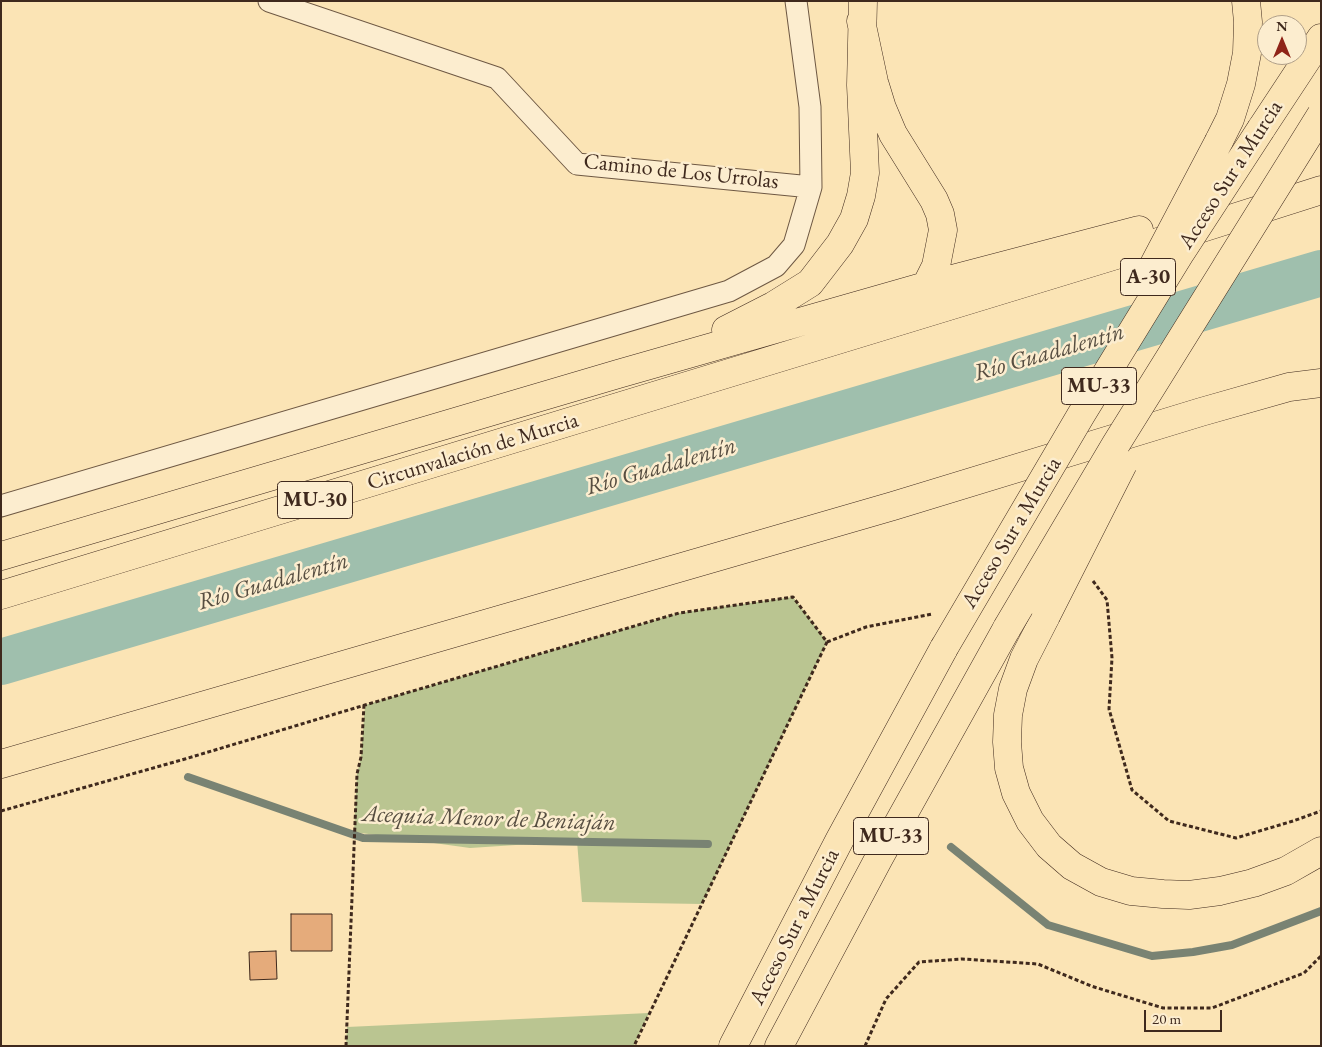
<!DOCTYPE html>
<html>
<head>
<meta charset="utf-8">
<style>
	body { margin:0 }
	#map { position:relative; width:1322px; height:1047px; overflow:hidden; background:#fbe4b5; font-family:"EB Garamond",serif }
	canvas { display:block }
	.frame { position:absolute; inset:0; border:2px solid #3f291d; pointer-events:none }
	.north { position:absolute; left:1257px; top:15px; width:50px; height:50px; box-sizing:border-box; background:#fcedcf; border:1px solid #b09f88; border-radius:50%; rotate:0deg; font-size:14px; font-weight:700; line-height:20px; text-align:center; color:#3f291d }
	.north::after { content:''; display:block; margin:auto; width:18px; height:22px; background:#8f2418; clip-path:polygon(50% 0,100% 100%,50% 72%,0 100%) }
	.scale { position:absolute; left:1144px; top:1010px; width:78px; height:22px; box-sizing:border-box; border:2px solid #3f291d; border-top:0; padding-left:6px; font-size:15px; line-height:18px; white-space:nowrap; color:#3f291d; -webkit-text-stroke:4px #fcedcf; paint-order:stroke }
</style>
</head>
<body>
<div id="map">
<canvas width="1322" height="1047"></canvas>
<div class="frame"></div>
<div class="north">N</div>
<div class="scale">20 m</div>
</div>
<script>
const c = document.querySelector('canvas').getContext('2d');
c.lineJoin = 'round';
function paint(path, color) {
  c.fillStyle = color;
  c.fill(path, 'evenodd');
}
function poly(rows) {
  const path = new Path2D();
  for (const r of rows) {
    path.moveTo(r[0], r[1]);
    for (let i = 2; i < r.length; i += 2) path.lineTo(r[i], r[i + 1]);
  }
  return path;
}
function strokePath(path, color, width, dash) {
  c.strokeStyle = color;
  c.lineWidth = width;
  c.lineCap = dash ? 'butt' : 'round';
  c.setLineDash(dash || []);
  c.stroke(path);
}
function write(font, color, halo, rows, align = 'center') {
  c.font = font + ' "EB Garamond",serif';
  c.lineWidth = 5;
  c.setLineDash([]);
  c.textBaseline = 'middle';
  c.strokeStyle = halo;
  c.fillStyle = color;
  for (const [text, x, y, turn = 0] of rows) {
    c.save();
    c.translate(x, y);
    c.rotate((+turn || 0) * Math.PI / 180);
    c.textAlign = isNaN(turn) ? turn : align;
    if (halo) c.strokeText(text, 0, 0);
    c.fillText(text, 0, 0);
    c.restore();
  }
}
const green = poly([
	[793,597,827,642,702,904,582,902,577,841,470,848,354,832,357,774,361,757,365,705,679,613],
	[649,1013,634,1046,346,1046,347,1027]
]);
const stream = poly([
	[188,777,363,838,708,844],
	[951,847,1048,925,1152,956,1193,952,1232,945,1321,911]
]);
const river = poly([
	[1,662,1321,273]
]);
const building = poly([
	[291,914,332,914,332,951,291,951,291,914],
	[276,951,277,979,250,980,249,952,276,951]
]);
const path = poly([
	[1093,581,1107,600,1112,658,1109,709,1132,790,1169,821,1236,838,1293,821,1321,811],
	[827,642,866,627,932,614],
	[1,811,185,759,365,705,679,613,793,597,827,642,634,1046],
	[346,1046,357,774,361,757,364,705],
	[865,1046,886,999,919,962,962,959,1038,964,1091,986,1163,1008,1212,1008,1304,973,1321,956]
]);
const street = poly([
	[269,1,497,78,577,164,811,187],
	[1,506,729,291,776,266,794,245,811,187,810,107,796,1]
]);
const highway = poly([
	[861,21,874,82,882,108,893,134,934,200,940,214,943,230,936,266,926,286,918,293],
	[1261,129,1321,38],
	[1219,141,1230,119,1241,84,1247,53,1248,22,1246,1],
	[726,330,773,306,810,283,840,244,854,219,861,196,865,173,861,85,863,1],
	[1,556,618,374,926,286,1139,230],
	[1,595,1136,249,1321,190],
	[1046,616,1024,659,1013,689,1008,715,1007,742,1009,768,1016,793,1030,821,1049,846,1072,866,1101,882,1131,891,1163,894,1189,895,1220,891,1253,883,1286,871,1321,851],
	[1,764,893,506,1201,412,1289,387,1321,383],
	[733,1046,839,841,944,648],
	[779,1046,879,858,1007,628]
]);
const highwayBridge = poly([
	[1150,272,1219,141],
	[1046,616,1123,464],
	[1007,628,1116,444,1321,115],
	[944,648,1081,415,1181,252,1261,129]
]);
const shields = [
	[1148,277,55],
	[1099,386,75],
	[315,500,75],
	[891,836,75]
];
const shieldNames = [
	["A-30",1148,277],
	["MU-33",1099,386],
	["MU-30",315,500],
	["MU-33",891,836]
];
const streetNames = [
	["Camino de Los Urrolas",681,172,6],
	["Acceso Sur a Murcia",1231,175,-57],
	["Circunvalación de Murcia",473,452,-17],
	["Acceso Sur a Murcia",1012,533,-59],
	["Acceso Sur a Murcia",795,927,-63]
];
const waterNames = [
	["Río Guadalentín",1049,353,-16],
	["Río Guadalentín",661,467,-16],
	["Río Guadalentín",273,582,-16],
	["Acequia Menor de Beniaján",489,819,2]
];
paint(green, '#bac591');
strokePath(stream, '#798373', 8);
strokePath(river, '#9fbfad', 46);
paint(building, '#e5ab7b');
strokePath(building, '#3f291d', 1);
strokePath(street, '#6e5843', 23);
strokePath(highway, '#3f291d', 29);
strokePath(path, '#3f291d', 3, [4, 2.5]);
strokePath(street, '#fcedcf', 21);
strokePath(highway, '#fbe4b5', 28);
strokePath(highwayBridge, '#3f291d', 29, []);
strokePath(highwayBridge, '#fbe4b5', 28);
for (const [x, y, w] of shields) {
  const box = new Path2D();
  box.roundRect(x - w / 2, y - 18.5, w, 37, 4);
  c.fillStyle = '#fcedcf';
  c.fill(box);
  strokePath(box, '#3f291d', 1);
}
write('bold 21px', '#3f291d', null, shieldNames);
write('22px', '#3f291d', '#fcedcf', streetNames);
write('italic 24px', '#574e41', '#fcedcf', waterNames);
</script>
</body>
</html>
